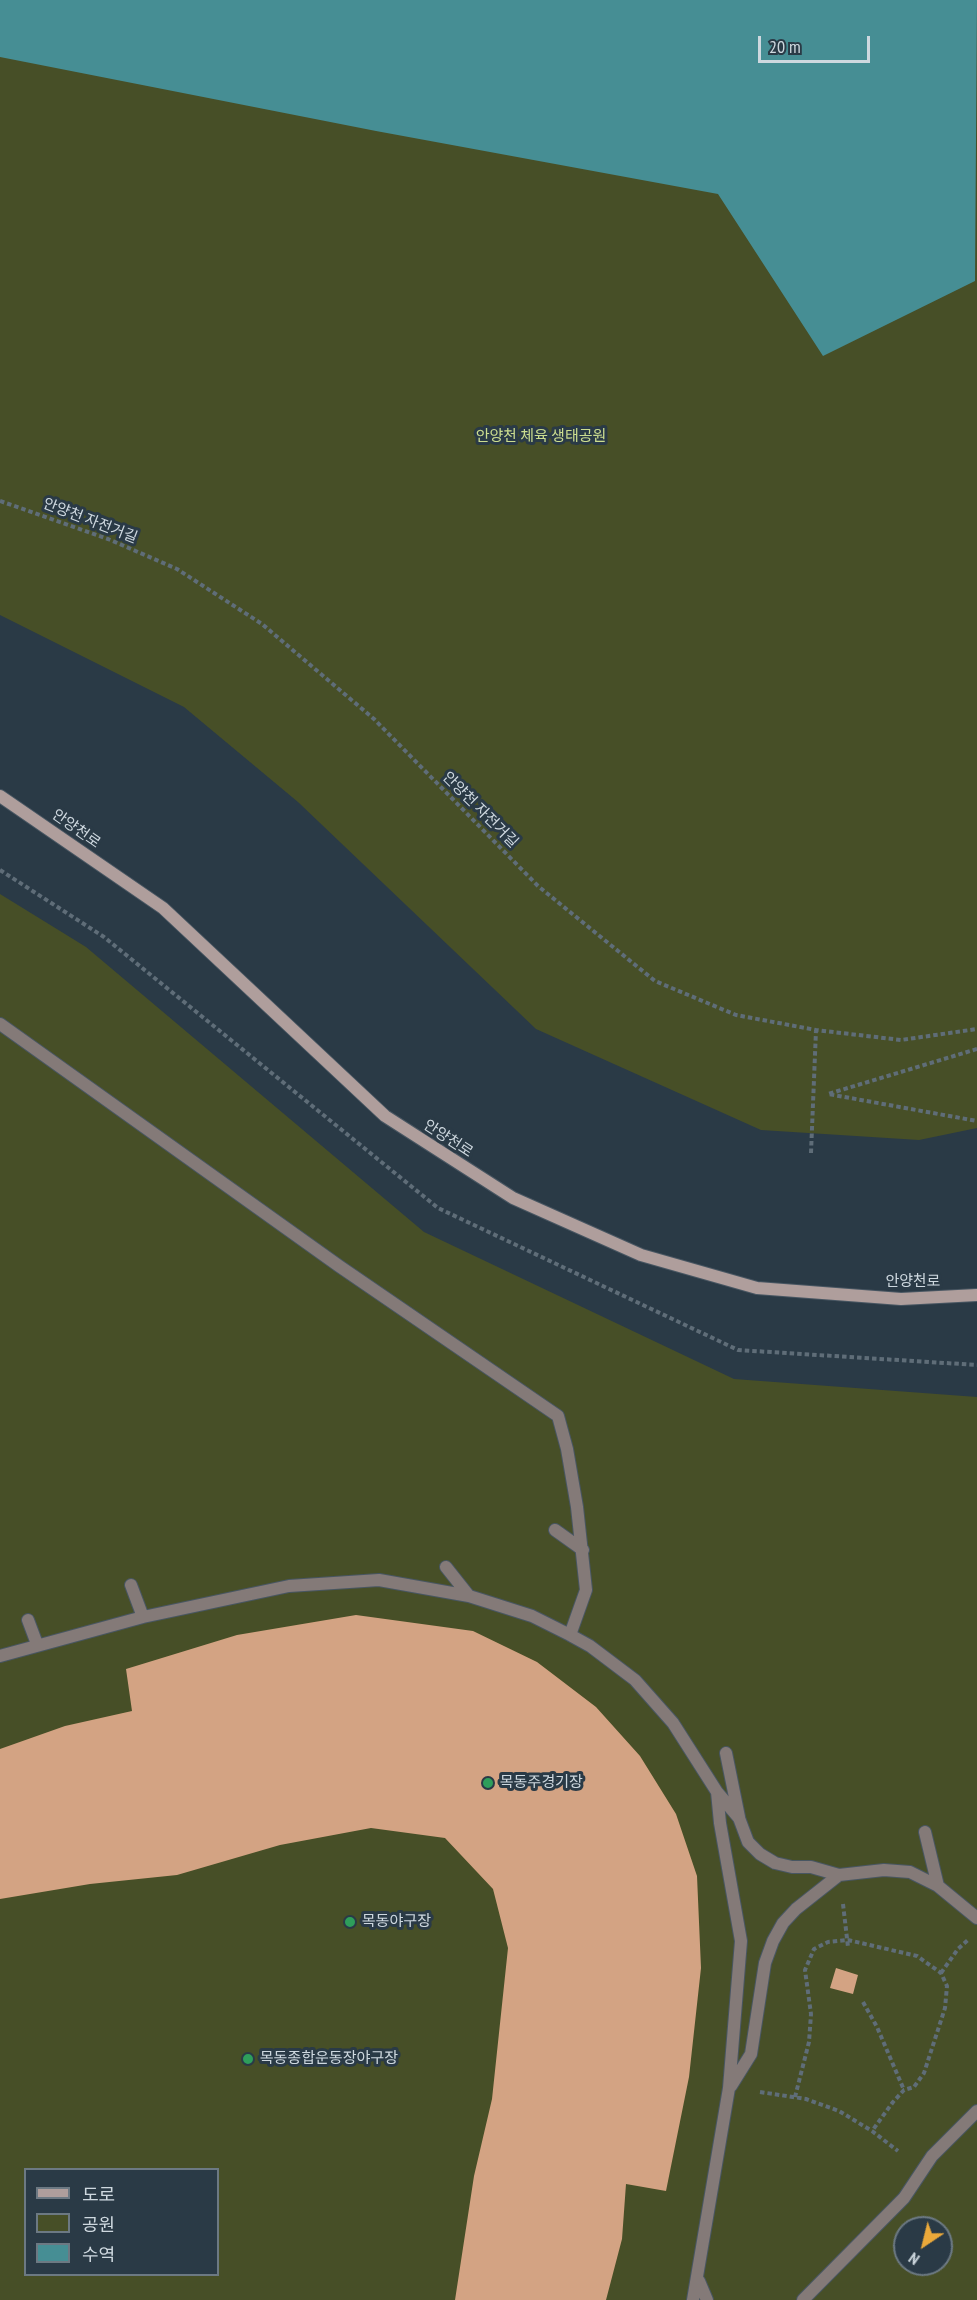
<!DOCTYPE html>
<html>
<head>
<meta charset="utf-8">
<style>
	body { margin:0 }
	#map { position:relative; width:977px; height:2300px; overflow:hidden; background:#2a3a46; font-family:"PT Sans Narrow","Noto Sans KR",sans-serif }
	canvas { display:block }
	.legend { position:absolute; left:24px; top:2168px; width:195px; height:108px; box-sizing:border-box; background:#2a3a46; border:2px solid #6c7983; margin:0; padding:8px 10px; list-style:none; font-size:18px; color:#ced8df }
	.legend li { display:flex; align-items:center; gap:12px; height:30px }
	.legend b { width:30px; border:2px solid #6c7983 }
	.north { position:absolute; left:893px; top:2216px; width:60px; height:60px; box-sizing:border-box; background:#2a3a46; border:2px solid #6c7983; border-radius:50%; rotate:215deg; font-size:16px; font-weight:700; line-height:24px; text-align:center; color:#ced8df }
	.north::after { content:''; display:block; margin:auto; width:21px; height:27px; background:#eba93a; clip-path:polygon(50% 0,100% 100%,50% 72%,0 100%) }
	.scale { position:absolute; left:758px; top:36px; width:112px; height:27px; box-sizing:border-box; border:3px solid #ced8df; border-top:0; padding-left:8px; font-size:18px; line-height:21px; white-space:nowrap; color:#ced8df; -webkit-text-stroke:4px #2a3a46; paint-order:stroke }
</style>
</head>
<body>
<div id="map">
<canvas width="977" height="2300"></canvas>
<ul class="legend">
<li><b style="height:8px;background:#af9e9c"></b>도로</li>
<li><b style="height:16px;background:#474f27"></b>공원</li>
<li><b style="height:16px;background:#468e94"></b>수역</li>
</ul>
<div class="north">N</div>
<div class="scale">20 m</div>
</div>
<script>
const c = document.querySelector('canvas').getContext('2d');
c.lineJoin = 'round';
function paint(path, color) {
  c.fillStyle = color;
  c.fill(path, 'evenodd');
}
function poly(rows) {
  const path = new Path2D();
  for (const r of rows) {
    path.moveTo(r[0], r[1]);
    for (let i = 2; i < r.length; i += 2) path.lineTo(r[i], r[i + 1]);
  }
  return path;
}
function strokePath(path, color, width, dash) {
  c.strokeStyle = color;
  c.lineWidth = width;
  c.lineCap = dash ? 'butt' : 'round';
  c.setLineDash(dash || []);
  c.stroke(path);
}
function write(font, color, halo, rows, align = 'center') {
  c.font = font + ' "PT Sans Narrow","Noto Sans KR",sans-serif';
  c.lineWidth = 6;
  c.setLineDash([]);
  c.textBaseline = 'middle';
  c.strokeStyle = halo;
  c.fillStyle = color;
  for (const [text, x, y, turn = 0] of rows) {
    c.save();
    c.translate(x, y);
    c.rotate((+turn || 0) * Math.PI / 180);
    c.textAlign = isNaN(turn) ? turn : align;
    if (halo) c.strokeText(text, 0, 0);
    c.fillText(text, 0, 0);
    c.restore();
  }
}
const green = poly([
	[0,0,977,0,977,1128,919,1140,761,1130,536,1029,298,802,184,707,0,615],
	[0,894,86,947,424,1232,734,1379,977,1397,977,2300,0,2300],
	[26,2170,218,2170,218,2274,26,2274],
	[905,2228,941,2228,941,2264,905,2264]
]);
const water = poly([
	[0,0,977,0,975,281,823,356,718,194,376,131,0,57]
]);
const building = poly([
	[356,1615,473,1631,537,1662,596,1707,640,1756,676,1814,697,1876,701,1968,689,2077,666,2191,626,2184,622,2239,606,2300,455,2300,474,2176,492,2099,508,1948,493,1889,445,1838,371,1828,280,1845,177,1875,90,1884,0,1899,0,1749,65,1726,132,1711,126,1669,237,1635],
	[836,1968,858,1975,853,1994,830,1988]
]);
const path = poly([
	[0,501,108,539,177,569,262,624,374,719,538,886,655,981,736,1015,816,1030,901,1040,977,1029],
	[0,870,104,937,438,1208,738,1350,977,1365],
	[977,1049,828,1094,977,1121],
	[811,1153,816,1030],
	[843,1904,848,1947],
	[941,1973,958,1949,968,1940],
	[863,2002,877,2027,904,2090],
	[760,2092,806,2099,839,2111,872,2131,898,2151],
	[795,2097,809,2042,811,2014,805,1970,814,1949,828,1942,848,1940,917,1956,941,1973,947,1986,945,2008,924,2073,914,2087,904,2090,893,2102,872,2131]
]);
const lane = poly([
	[0,1024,339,1266,558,1416,567,1449,577,1507,586,1590,570,1635],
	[555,1530,583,1550],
	[446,1567,469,1596],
	[131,1585,143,1617],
	[28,1620,37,1644],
	[0,1656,143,1617,289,1586,379,1580,469,1596,532,1616,570,1635,590,1646,635,1680,673,1723,717,1792,739,1818,748,1842,760,1854,775,1863,792,1867,811,1867,839,1875,884,1870,910,1872,938,1886,977,1918],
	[726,1753,739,1817],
	[925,1832,938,1886],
	[731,2086,751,2054,765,1963,773,1941,783,1923,796,1909,839,1875],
	[699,2281,707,2300],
	[693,2300,729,2088,741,1941,720,1823,717,1792],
	[803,2300,904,2198,932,2156,977,2111]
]);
const secondary = poly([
	[0,796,163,908,385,1116,513,1198,641,1255,757,1288,901,1299,977,1295]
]);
const markers = [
	[488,1783,6,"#2e9e5b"],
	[350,1922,6,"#2e9e5b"],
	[248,2059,6,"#2e9e5b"]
];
const parkNames = [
	["안양천 체육 생태공원",541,437]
];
const streetNames = [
	["안양천 자전거길",90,521,21],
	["안양천 자전거길",480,810,45],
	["안양천로",76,829,35],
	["안양천로",448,1139,33],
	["안양천로",913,1282]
];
const poiNames = [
	["목동주경기장",500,1783],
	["목동야구장",362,1922],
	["목동종합운동장야구장",260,2059]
];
paint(green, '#474f27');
paint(water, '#468e94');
paint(building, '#d3a383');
strokePath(lane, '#485662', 14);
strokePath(secondary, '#485662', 14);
strokePath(path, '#5f6d78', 4, [4.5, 3]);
strokePath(lane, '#847a78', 12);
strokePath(secondary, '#af9e9c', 12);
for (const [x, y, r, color] of markers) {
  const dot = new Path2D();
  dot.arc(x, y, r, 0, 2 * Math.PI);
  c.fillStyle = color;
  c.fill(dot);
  strokePath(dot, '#2a3a46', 2);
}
write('15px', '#ccdd8f', '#2a3a46', parkNames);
write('15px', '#ced8df', '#2a3a46', streetNames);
write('15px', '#ced8df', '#2a3a46', poiNames, 'left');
</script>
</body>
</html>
